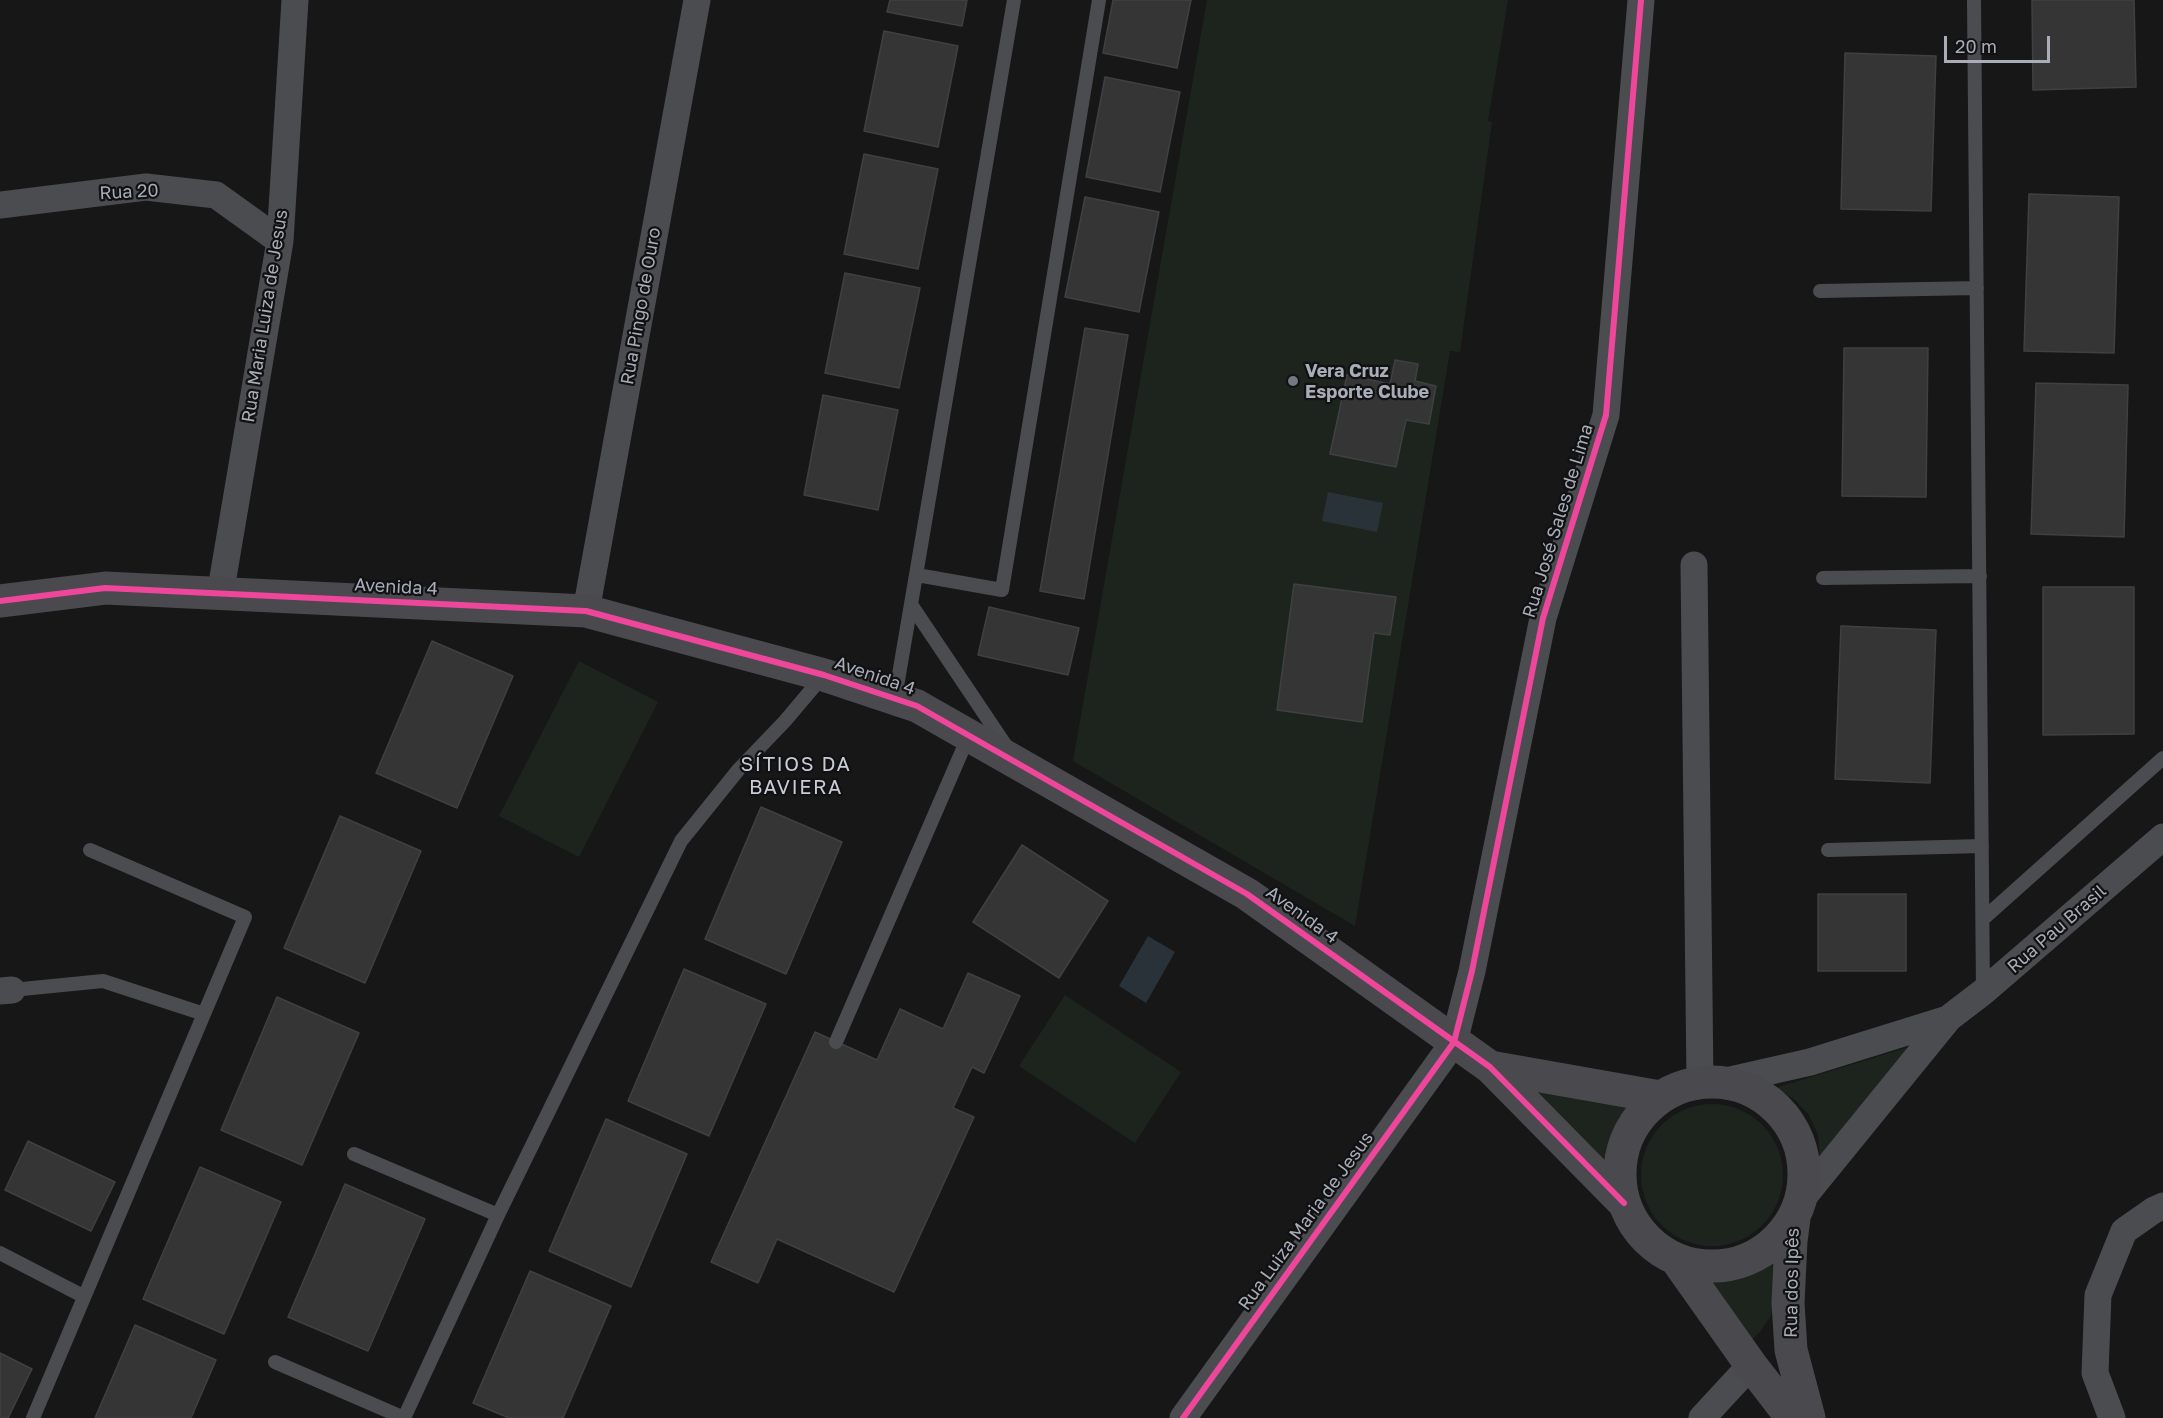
<!DOCTYPE html>
<html>
<head>
<meta charset="utf-8">
<style>
	body { margin:0 }
	#map { position:relative; width:2163px; height:1418px; overflow:hidden; background:#171717; font-family:"Golos Text",sans-serif }
	canvas { display:block }
	.scale { position:absolute; left:1944px; top:36px; width:106px; height:27px; box-sizing:border-box; border:3px solid #a8adb8; border-top:0; padding-left:8px; font-size:18px; line-height:21px; white-space:nowrap; color:#a8adb8; -webkit-text-stroke:4px #111113; paint-order:stroke }
</style>
</head>
<body>
<div id="map">
<canvas width="2163" height="1418"></canvas>
<div class="scale">20 m</div>
</div>
<script>
const c = document.querySelector('canvas').getContext('2d');
c.lineJoin = 'round';
function paint(path, color) {
  c.fillStyle = color;
  c.fill(path, 'evenodd');
}
function poly(rows) {
  const path = new Path2D();
  for (const r of rows) {
    if (r.length === 3) {
      path.moveTo(r[0] + r[2], r[1]);
      path.arc(r[0], r[1], r[2], 0, 2 * Math.PI);
      continue;
    }
    path.moveTo(r[0], r[1]);
    for (let i = 2; i < r.length; i += 2) path.lineTo(r[i], r[i + 1]);
  }
  return path;
}
function strokePath(path, color, width, dash) {
  c.strokeStyle = color;
  c.lineWidth = width;
  c.lineCap = dash ? 'butt' : 'round';
  c.setLineDash(dash || []);
  c.stroke(path);
}
function write(font, color, halo, rows, align = 'center') {
  c.font = font + ' "Golos Text",sans-serif';
  c.lineWidth = 4.5;
  c.setLineDash([]);
  c.textBaseline = 'middle';
  c.strokeStyle = halo;
  c.fillStyle = color;
  for (const [text, x, y, turn = 0] of rows) {
    c.save();
    c.translate(x, y);
    c.rotate((+turn || 0) * Math.PI / 180);
    c.textAlign = isNaN(turn) ? turn : align;
    if (halo) c.strokeText(text, 0, 0);
    c.fillText(text, 0, 0);
    c.restore();
  }
}
const green = poly([
	[1207,0,1508,0,1488,121,1492,122,1460,352,1450,351,1355,926,1073,761],
	[579,661,658,702,579,857,499,816],
	[1065,995,1181,1072,1135,1143,1019,1066],
	[1909,1047,1820,1158,1818,1135,1809,1115,1794,1099,1775,1088],
	[1498,1066,1643,1093,1624,1115,1613,1141,1609,1169],
	[1712,1175,71],
	[1775,1252,1775,1300,1770,1317,1760,1332,1746,1345,1698,1278,1727,1276,1753,1267]
]);
const water = poly([
	[1328,492,1383,503,1377,532,1322,521],
	[1148,936,1175,952,1146,1003,1119,986]
]);
const building = poly([
	[890,0,967,0,962,26,887,12,890,0],
	[1113,0,1191,0,1177,68,1103,53,1113,0],
	[2032,0,2134,0,2136,87,2033,90,2032,0],
	[884,31,958,46,938,147,864,131,884,31],
	[1845,53,1936,56,1931,211,1841,209,1845,53],
	[1105,77,1180,92,1160,192,1086,177,1105,77],
	[864,154,938,169,918,269,844,254,864,154],
	[2029,194,2119,197,2114,353,2024,351,2029,194],
	[1085,197,1159,212,1139,312,1065,297,1085,197],
	[845,273,920,288,899,388,825,373,845,273],
	[1085,328,1128,335,1084,599,1040,591,1085,328],
	[1844,348,1928,348,1926,497,1842,496,1844,348],
	[1395,360,1418,364,1415,381,1436,386,1429,424,1406,420,1396,467,1330,454,1347,375,1390,384,1395,360],
	[2036,383,2128,385,2124,537,2031,534,2036,383],
	[823,395,898,410,878,510,804,495,823,395],
	[1294,584,1396,597,1390,635,1374,633,1362,722,1277,710,1294,584],
	[2043,587,2134,587,2134,734,2043,735,2043,587],
	[989,607,1079,628,1068,675,978,655,989,607],
	[1841,626,1936,630,1930,783,1835,779,1841,626],
	[432,641,513,676,457,808,376,773,432,641],
	[761,807,842,842,786,974,705,939,761,807],
	[340,816,421,851,365,983,284,948,340,816],
	[1022,845,1108,901,1059,978,973,922,1022,845],
	[1818,894,1906,894,1906,971,1818,971,1818,894],
	[684,969,766,1004,709,1136,628,1101,684,969],
	[968,973,1020,996,984,1073,972,1067,953,1108,974,1117,894,1292,777,1239,758,1283,711,1262,815,1032,877,1060,900,1009,943,1029,968,973],
	[277,997,359,1033,302,1165,221,1130,277,997],
	[606,1119,687,1154,631,1287,549,1251,606,1119],
	[28,1141,115,1182,91,1231,5,1190,28,1141],
	[200,1167,281,1202,224,1334,143,1299,200,1167],
	[345,1184,425,1219,368,1351,288,1317,345,1184],
	[530,1271,611,1306,563,1418,509,1418,473,1403,530,1271],
	[135,1325,216,1360,191,1418,95,1418,135,1325],
	[0,1353,32,1369,8,1418,0,1418,0,1353]
]);
const lane = poly([
	[1974,0,1983,991],
	[1820,291,1977,288],
	[917,575,1002,590,1099,0],
	[1823,578,1980,576],
	[912,606,1006,746],
	[895,698,1014,0],
	[1828,850,1982,846],
	[1983,919,2163,758],
	[12,990,103,981,204,1014],
	[836,1042,969,735],
	[354,1154,498,1215],
	[0,1253,83,1296],
	[275,1362,404,1418],
	[33,1418,245,917,90,850],
	[404,1418,498,1215,681,841,739,769,785,721,823,676]
]);
const street = poly([
	[0,205,146,187,216,195,280,241],
	[1694,565,1700,1082],
	[220,595,280,241,295,0],
	[586,611,697,0],
	[0,991,12,990],
	[1722,1082,1810,1062,1948,1019],
	[1801,1200,1949,1018,1983,992,2163,837],
	[1183,1418,1454,1042,1472,971,1543,618,1606,415,1641,0],
	[1702,1418,1751,1365],
	[2112,1418,2095,1373,2098,1295,2124,1231,2154,1210,2163,1206]
]);
const secondary = poly([
	[0,601,105,588,586,611,824,675,917,706,1247,894,1490,1067,1624,1203],
	[1490,1067,1660,1097],
	[1712,1174,92],
	[1794,1218,1791,1241,1788,1303,1791,1350,1809,1418],
	[1676,1259,1751,1365,1792,1418]
]);
const cycleway = poly([
	[0,601,105,588,586,611,824,675,917,706,1247,894,1490,1067,1624,1203],
	[1183,1418,1454,1042,1472,971,1543,618,1606,415,1641,0]
]);
const markers = [
	[1293,381,6,"#757880"]
];
const streetNames = [
	["Rua 20",129,192,-3],
	["Rua Pingo de Ouro",641,306,-80],
	["Rua Maria Luiza de Jesus",265,316,-81],
	["Rua José Sales de Lima",1558,521,-73],
	["Avenida 4",396,587,3],
	["Avenida 4",875,676,19],
	["Avenida 4",1302,915,36],
	["Rua Pau Brasil",2057,929,-41],
	["Rua Luiza Maria de Jesus",1306,1221,-54],
	["Rua dos Ipês",1792,1283,-89]
];
const poiNames = [
	["Vera Cruz",1305,371],
	["Esporte Clube",1305,392]
];
const neighbourhoodNames = [
	["SÍTIOS DA",796,765],
	["BAVIERA",796,788]
];
paint(green, '#1d241e');
paint(water, '#2a3239');
paint(building, '#353536');
strokePath(building, '#3f4043', 1.5);
strokePath(lane, '#4b4c50', 14);
strokePath(street, '#4b4c50', 27);
strokePath(secondary, '#4a4a4e', 33);
strokePath(cycleway, '#ed469a', 6);
for (const [x, y, r, color] of markers) {
  const dot = new Path2D();
  dot.arc(x, y, r, 0, 2 * Math.PI);
  c.fillStyle = color;
  c.fill(dot);
  strokePath(dot, '#111113', 2);
}
write('18px', '#a8adb8', '#111113', streetNames);
write('bold 18px', '#a8adb8', '#111113', poiNames, 'left');
c.letterSpacing = '1.5px';
write('20px', '#c9ccd4', '#111113', neighbourhoodNames);
c.letterSpacing = '0px';
</script>
</body>
</html>
